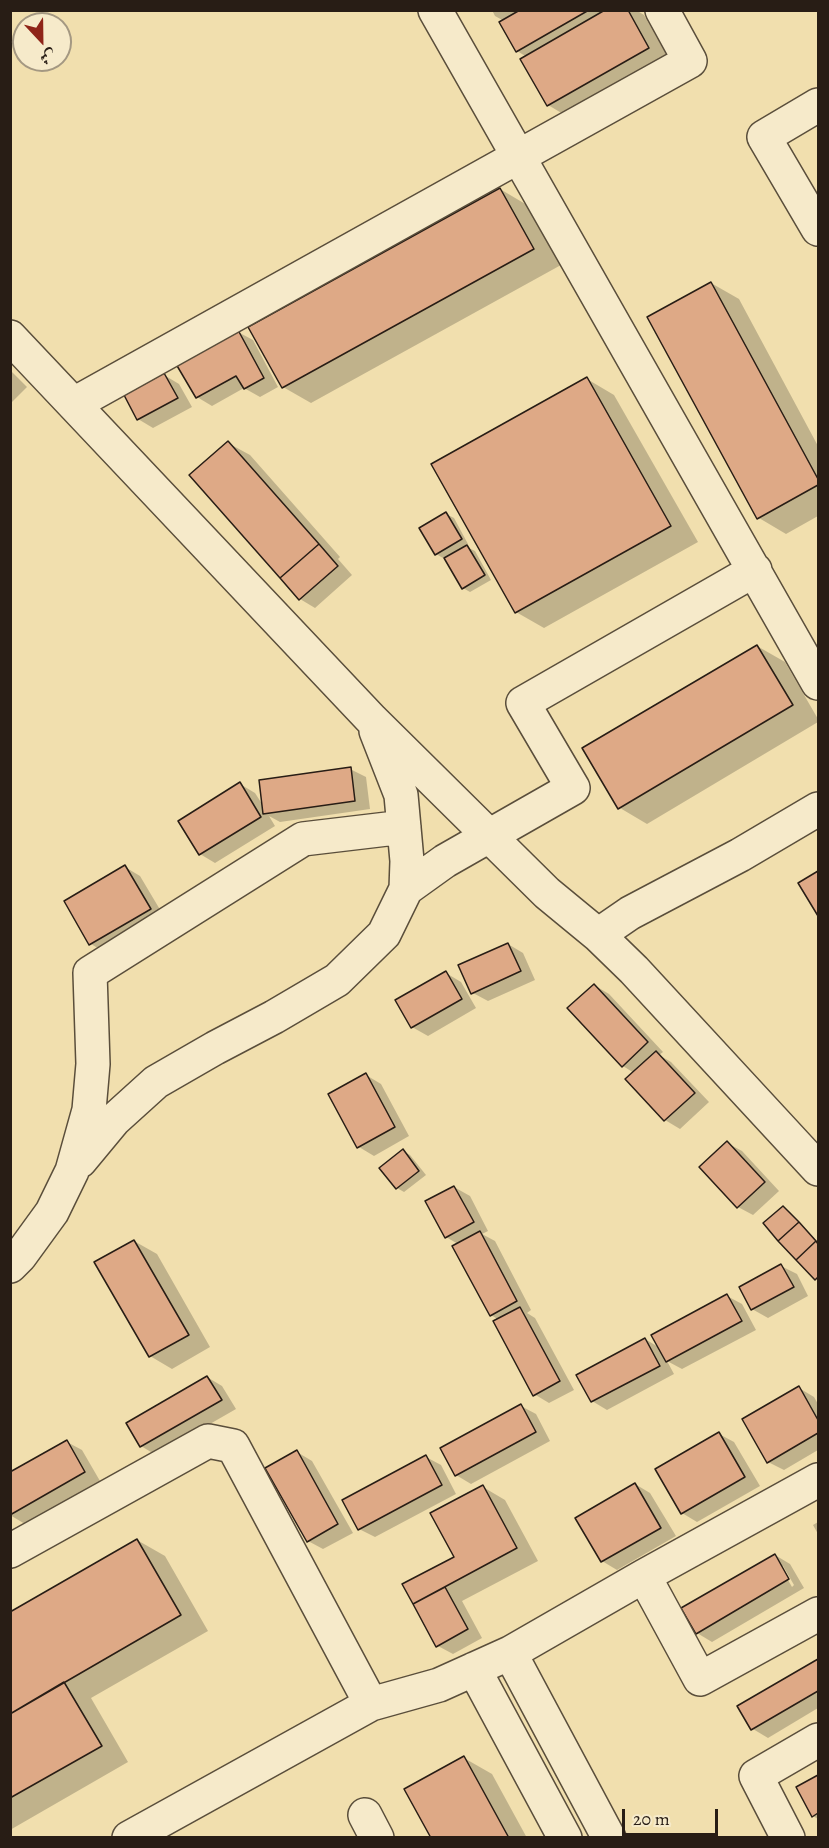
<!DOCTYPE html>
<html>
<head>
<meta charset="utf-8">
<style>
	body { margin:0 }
	#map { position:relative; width:829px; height:1848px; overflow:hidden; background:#f1dfae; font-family:Alegreya,Amiri,serif }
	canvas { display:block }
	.frame { position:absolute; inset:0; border:12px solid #281d15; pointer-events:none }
	.north { position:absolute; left:12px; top:12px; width:60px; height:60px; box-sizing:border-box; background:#f6eaca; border:2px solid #a49882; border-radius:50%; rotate:158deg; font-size:16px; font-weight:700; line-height:24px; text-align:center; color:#281d15 }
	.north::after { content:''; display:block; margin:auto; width:21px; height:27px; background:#8f2418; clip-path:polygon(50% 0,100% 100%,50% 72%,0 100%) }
	.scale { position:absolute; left:622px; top:1809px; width:96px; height:27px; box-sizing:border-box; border:3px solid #281d15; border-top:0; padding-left:8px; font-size:18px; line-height:21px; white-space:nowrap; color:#281d15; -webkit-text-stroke:4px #f6eaca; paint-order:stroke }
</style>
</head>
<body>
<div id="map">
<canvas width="829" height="1848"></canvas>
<div class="frame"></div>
<div class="north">ش</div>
<div class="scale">20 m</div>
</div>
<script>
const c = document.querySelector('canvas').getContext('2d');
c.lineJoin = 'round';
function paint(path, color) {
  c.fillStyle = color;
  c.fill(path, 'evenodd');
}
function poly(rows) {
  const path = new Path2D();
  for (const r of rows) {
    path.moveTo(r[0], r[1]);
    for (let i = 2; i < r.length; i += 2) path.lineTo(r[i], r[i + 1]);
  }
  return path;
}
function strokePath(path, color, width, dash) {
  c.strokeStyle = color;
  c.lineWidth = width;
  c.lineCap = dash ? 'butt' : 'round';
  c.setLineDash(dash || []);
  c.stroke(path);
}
const shadow = poly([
	[492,10,636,10,644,15,670,61,570,118,548,105,527,57,517,51,504,21,495,16],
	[500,189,527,205,561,265,311,403,283,387],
	[711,283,739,299,818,446,818,516,786,534,759,518],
	[238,332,253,340,278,387,260,397,244,388,212,406,197,397],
	[10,370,27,387,10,404],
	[164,375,179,384,192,407,153,428,138,419],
	[587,379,614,395,698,542,544,628,516,612,433,465],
	[228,443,250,455,340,557,338,559,352,575,315,608,300,599],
	[446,514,454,518,468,544,465,546,475,551,491,580,470,592,463,588,445,557,443,558,436,554],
	[757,646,785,662,818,719,818,722,647,824,620,808],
	[350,769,366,777,370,809,280,822,269,816,275,826,215,863,200,854,240,784,255,793,264,807],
	[125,867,140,876,165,918,106,953,91,944],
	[818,873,818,913,801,883],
	[508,944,523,953,535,980,488,1001,473,993],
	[446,973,461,982,476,1008,428,1036,412,1027,397,1001],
	[594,985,609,994,663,1052,659,1055,671,1062,709,1102,680,1129,665,1120,634,1073,623,1066],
	[366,1075,381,1084,409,1136,374,1156,359,1147],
	[727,1143,742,1151,779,1191,753,1215,738,1207],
	[403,1151,410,1155,426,1175,404,1192,397,1188],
	[454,1187,470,1196,488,1231,482,1234,495,1241,531,1310,527,1313,535,1318,574,1390,549,1403,534,1394,499,1320,491,1315,458,1244,446,1237],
	[783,1207,790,1212,818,1242,818,1280,816,1279],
	[134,1241,157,1254,210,1347,172,1369,150,1356],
	[781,1266,797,1274,808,1296,768,1318,752,1309],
	[727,1296,742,1304,756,1330,682,1369,667,1361,674,1374,607,1410,592,1401,645,1339,660,1348],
	[207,1377,222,1386,236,1409,156,1455,141,1446],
	[799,1388,814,1397,818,1404,818,1450,784,1470,768,1462],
	[521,1406,536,1414,550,1441,471,1484,456,1475],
	[719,1434,734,1442,760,1486,697,1522,682,1513],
	[67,1442,82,1450,100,1481,25,1524,10,1515,10,1474],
	[297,1452,312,1461,353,1533,323,1549,308,1541],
	[426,1457,441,1465,456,1494,375,1537,359,1529],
	[635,1484,650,1493,676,1536,617,1570,602,1561],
	[483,1487,505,1500,538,1561,462,1601,482,1638,453,1654,438,1646,405,1585,456,1557],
	[818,1522,818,1534,813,1525],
	[137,1540,165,1556,208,1631,91,1698,128,1762,10,1830,10,1614],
	[775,1555,790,1564,804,1588,712,1642,697,1633],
	[780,1566,783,1566,794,1585,792,1587],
	[818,1661,818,1708,768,1738,753,1729,739,1707],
	[464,1758,492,1774,527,1838,433,1838],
	[818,1776,818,1819,813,1816,798,1787]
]);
const building = poly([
	[520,10,589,10,516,52,499,22,520,10],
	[605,10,628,10,649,48,547,106,520,59,605,10],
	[500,188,534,249,282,388,248,327,500,188],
	[711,282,818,479,818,485,757,519,647,317,711,282],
	[238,330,264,378,244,389,236,376,196,398,176,364,238,330],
	[164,373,178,398,137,420,124,395,164,373],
	[587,377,671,526,515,613,431,464,587,377],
	[228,441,319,544,280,578,189,475,228,441],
	[446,512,462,539,435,555,419,528,446,512],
	[319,544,338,566,299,600,280,578,319,544],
	[467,545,485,575,462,589,444,558,467,545],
	[757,645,793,705,618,809,582,748,757,645],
	[351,767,355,801,263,814,259,780,351,767],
	[240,782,261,817,199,855,178,821,240,782],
	[125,865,151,909,89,945,64,901,125,865],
	[818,871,818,916,798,883,818,871],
	[508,943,521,971,471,994,458,965,508,943],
	[446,971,462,999,411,1028,395,1000,446,971],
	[594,984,648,1042,622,1067,567,1008,594,984],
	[656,1051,695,1093,664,1121,625,1079,656,1051],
	[366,1073,395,1127,357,1148,328,1094,366,1073],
	[727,1141,765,1182,737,1208,699,1167,727,1141],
	[403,1149,419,1171,396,1189,379,1168,403,1149],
	[454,1186,474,1222,445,1238,425,1201,454,1186],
	[783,1206,799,1222,778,1241,763,1223,783,1206],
	[799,1222,816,1241,796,1260,778,1241,799,1222],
	[480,1231,517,1301,490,1316,452,1246,480,1231],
	[134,1240,189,1335,149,1357,94,1262,134,1240],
	[816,1241,818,1244,818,1277,815,1280,796,1260,816,1241],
	[781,1264,794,1287,751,1310,739,1287,781,1264],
	[727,1294,742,1321,666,1362,651,1335,727,1294],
	[520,1307,560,1381,533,1396,493,1321,520,1307],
	[645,1338,660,1366,591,1402,576,1375,645,1338],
	[207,1376,222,1400,140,1447,126,1423,207,1376],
	[799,1386,818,1420,818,1433,767,1463,742,1419,799,1386],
	[521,1404,536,1432,455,1476,440,1448,521,1404],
	[719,1432,745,1477,681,1514,655,1469,719,1432],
	[67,1440,85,1472,10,1515,10,1472,67,1440],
	[297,1450,338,1524,307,1542,265,1468,297,1450],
	[426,1455,442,1485,358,1530,342,1500,426,1455],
	[635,1483,661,1528,601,1562,575,1518,635,1483],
	[483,1485,517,1548,413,1604,402,1584,454,1557,430,1513,483,1485],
	[137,1539,181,1615,10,1714,10,1612,137,1539],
	[775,1554,789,1579,696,1634,681,1608,775,1554],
	[445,1587,468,1629,436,1647,413,1604,445,1587],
	[818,1659,818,1691,751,1730,737,1706,818,1659],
	[64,1682,102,1746,10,1798,10,1714,64,1682],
	[464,1756,509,1838,431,1838,404,1789,464,1756],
	[818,1775,818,1813,812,1817,796,1787,818,1775]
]);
const minor = poly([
	[435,10,818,683],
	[818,105,764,137,818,229],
	[10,337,372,720,547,893,598,935,634,970,818,1169],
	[74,404,690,61,662,10],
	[406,889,445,861,573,788,523,703,755,570],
	[598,935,630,913,740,855,818,809],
	[80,1161,114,1120,156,1082,215,1048,274,1017,337,980,384,934,406,889,407,861,401,795,376,731],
	[10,1266,20,1256,52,1212,72,1171,89,1110,93,1064,90,973,303,839,404,827],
	[10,1551,208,1441,233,1446,371,1704],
	[644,1576,700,1679,818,1614],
	[510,1653,609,1838],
	[474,1669,565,1838],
	[365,1815,377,1838],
	[129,1838,371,1704,439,1685,510,1653,644,1576,818,1480],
	[788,1838,756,1776,818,1740]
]);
paint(shadow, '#0003');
paint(building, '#dea986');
strokePath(building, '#281d15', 1.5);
strokePath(minor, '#5a4e3b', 36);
strokePath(minor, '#f6eaca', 33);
</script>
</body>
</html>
